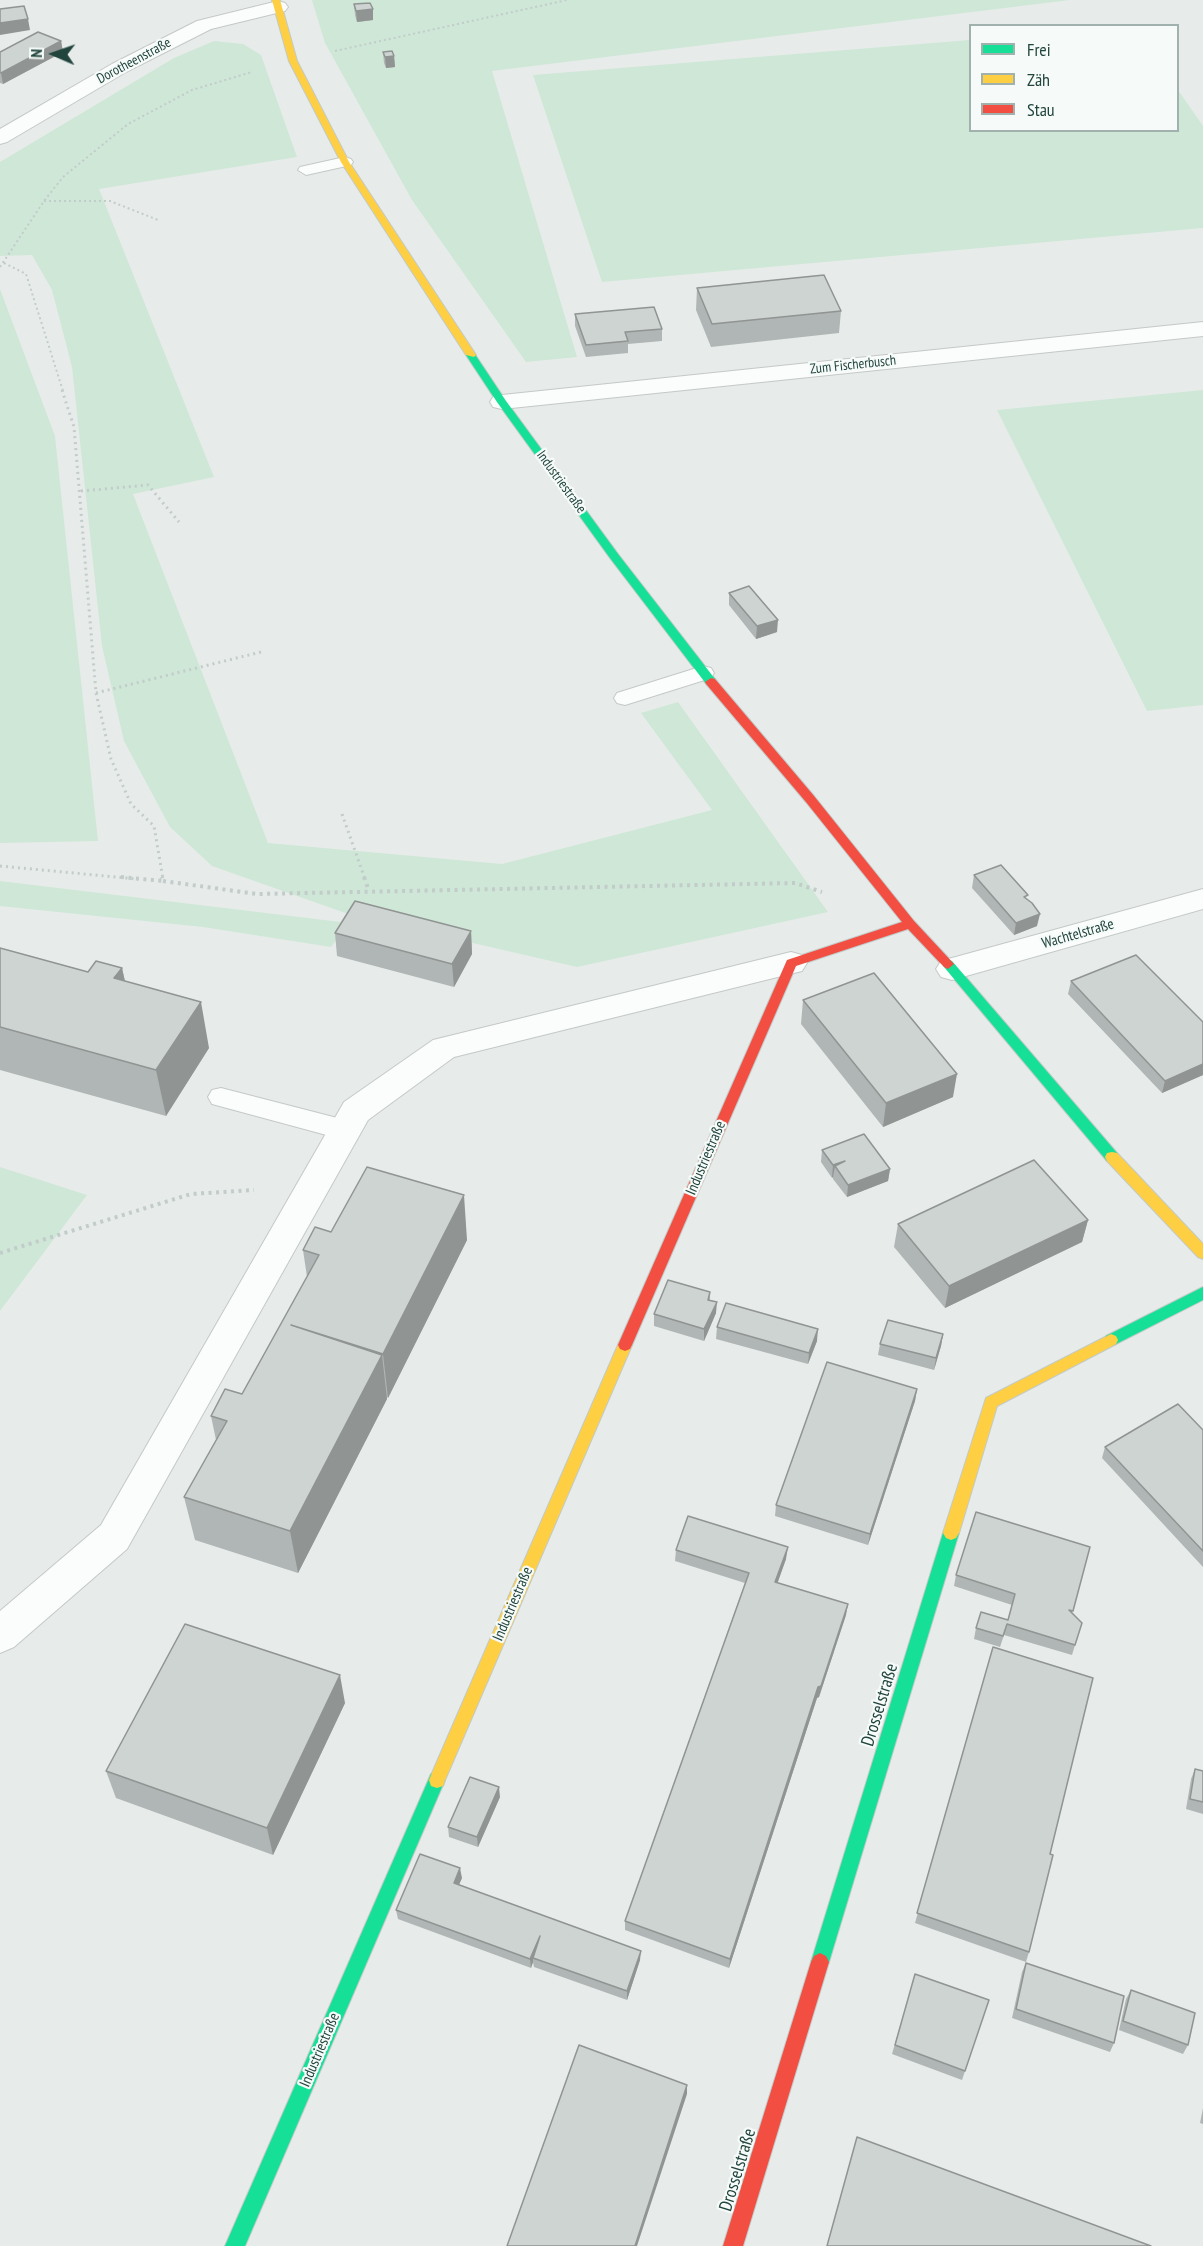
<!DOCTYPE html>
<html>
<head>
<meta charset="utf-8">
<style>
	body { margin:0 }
	#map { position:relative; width:1203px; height:2246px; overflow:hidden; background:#e7ecea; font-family:"PT Sans Narrow",sans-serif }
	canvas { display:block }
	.legend { position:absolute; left:969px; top:24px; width:210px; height:108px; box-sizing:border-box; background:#f6fbf9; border:2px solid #a1b2ae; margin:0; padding:8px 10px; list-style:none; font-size:18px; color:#21443d }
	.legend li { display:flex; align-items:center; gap:12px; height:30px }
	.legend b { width:30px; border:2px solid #a1b2ae }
	.north { position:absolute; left:24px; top:24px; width:60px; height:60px; -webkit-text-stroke:4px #f6fbf9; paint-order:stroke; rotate:272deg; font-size:16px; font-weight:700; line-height:24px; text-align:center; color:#21443d }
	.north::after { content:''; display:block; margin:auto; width:21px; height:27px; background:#21443d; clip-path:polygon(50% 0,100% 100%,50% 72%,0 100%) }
</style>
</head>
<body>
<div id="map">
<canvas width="1203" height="2246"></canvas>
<ul class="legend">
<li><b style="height:8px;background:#16e098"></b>Frei</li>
<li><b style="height:8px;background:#ffcf43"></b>Zäh</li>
<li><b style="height:8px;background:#f24e42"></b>Stau</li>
</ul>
<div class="north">N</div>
</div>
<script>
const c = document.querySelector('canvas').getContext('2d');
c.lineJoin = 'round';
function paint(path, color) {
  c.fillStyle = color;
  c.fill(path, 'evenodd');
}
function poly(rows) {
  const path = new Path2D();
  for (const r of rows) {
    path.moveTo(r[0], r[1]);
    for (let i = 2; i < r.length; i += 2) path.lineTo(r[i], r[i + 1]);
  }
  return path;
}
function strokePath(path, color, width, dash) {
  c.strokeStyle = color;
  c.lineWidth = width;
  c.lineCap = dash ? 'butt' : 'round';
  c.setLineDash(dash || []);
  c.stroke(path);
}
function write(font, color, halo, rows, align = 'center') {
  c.font = font + ' "PT Sans Narrow",sans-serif';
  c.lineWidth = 4.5;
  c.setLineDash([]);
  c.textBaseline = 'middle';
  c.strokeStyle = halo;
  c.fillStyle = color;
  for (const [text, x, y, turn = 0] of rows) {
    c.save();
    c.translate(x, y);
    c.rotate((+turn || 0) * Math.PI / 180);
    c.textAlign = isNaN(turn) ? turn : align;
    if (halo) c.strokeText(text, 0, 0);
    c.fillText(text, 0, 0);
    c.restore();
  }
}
const green = poly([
	[312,0,1070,0,492,71,577,357,526,362,412,200,325,43],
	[970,40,970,130,1178,130,1178,90,1203,126,1203,228,602,282,533,75],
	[214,41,243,44,261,55,297,157,99,189,214,477,133,494,268,843,502,864,712,810,641,713,678,702,828,912,577,967,351,915,212,866,170,827,124,741,102,646,72,367,52,290,32,255,0,256,0,162,174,58],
	[0,289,55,436,98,841,0,843],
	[1203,390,1203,705,1147,711,997,410],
	[0,881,349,923,331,947,203,927,0,906],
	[0,1167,87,1195,0,1311]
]);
const pathFar2 = poly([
	[335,51,567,0],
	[44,201,110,201,158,220],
	[4,263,26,274,63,391],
	[0,267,44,201,63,177,128,124,192,90,252,72]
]);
const pathFar1 = poly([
	[62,390,74,427,96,693,111,759,131,804,154,826,163,879],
	[81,491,148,485,179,522],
	[96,693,261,652],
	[342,814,365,879],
	[0,866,137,879]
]);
const path = poly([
	[121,877,163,881,162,877],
	[364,877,369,891],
	[163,881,257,894,795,883,822,892],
	[0,1253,191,1194,254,1190]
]);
const lane = poly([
	[345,157,351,159,353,162,351,165,306,175,298,170,300,167,345,157],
	[703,666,711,668,714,673,711,678,625,705,617,703,614,698,617,693,703,666],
	[221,1088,345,1120,354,1123,358,1130,354,1137,345,1140,212,1104,208,1097,212,1090,221,1088]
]);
const street = poly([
	[278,1,285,3,288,7,285,11,211,29,126,72,7,142,0,144,0,129,112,64,197,21,278,1],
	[1203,322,1203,336,502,409,493,407,490,402,493,397,502,395,1203,322],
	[1203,889,1203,909,952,980,941,977,936,969,941,961,1203,889],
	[791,952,802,955,807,963,802,971,454,1057,368,1120,127,1549,14,1647,0,1653,0,1611,101,1525,344,1102,433,1040,791,952]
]);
const fast = poly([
	[471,352,474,353,506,401,618,554,715,679,715,685,707,685,610,558,497,402,466,355,471,352],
	[948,959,952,961,1117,1153,1119,1157,1117,1161,1107,1161,944,967,942,964,948,959],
	[1203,1287,1203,1300,1116,1344,1111,1346,1106,1344,1104,1340,1106,1336,1203,1287],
	[951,1526,956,1528,959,1533,829,1962,826,1968,820,1971,814,1968,811,1962,943,1533,946,1528,951,1526],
	[437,1772,443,1774,445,1780,245,2246,225,2246,431,1774,437,1772]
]);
const slow = poly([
	[272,0,280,0,297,61,349,162,476,355,474,357,466,355,341,162,289,61,272,0],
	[1112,1152,1117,1153,1203,1244,1203,1259,1198,1257,1107,1161,1105,1157,1107,1153,1112,1152],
	[1111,1334,1116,1336,1118,1340,1116,1344,997,1406,959,1533,956,1538,951,1540,946,1538,943,1533,986,1398,1111,1334],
	[625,1339,630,1341,632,1345,445,1780,443,1786,437,1788,431,1786,429,1780,618,1345,620,1341,625,1339]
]);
const jam = poly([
	[711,678,715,679,814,796,914,921,954,964,948,969,944,967,908,929,796,966,632,1345,630,1349,625,1351,620,1349,618,1345,787,960,902,922,806,802,707,685,705,682,711,678],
	[820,1953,826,1956,829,1962,743,2246,723,2246,811,1962,814,1956,820,1953]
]);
const wall = poly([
	[354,4,373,9,373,20,357,22,355,15],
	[61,41,63,52,3,84,0,83,0,52],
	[383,52,394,56,395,67,386,68,384,63],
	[697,288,841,311,839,333,711,347,696,310],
	[575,314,662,329,662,341,628,344,628,353,586,357,575,326],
	[729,593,777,632,756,639,729,605],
	[974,875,1028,900,1037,926,1014,935,972,888],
	[471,931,472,954,454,987,337,956,335,933],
	[0,948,88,972,122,968,125,981,209,1048,166,1116,0,1070],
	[1071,981,1203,1022,1203,1075,1162,1093,1068,994],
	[803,1000,953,1097,883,1127,801,1024],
	[822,1150,890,1169,888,1181,847,1197,833,1179,833,1177,832,1178,821,1162],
	[1088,1220,1082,1242,945,1308,894,1247,898,1224],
	[331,1232,467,1240,388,1398,387,1397,387,1399,298,1573,195,1540,184,1497,216,1440,211,1416,242,1394,307,1277,303,1250],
	[710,1292,710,1300,716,1313,704,1341,654,1326,654,1314],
	[717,1327,817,1341,808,1364,716,1339],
	[943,1334,941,1346,934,1370,878,1355,880,1344],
	[917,1389,915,1401,868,1545,775,1516,776,1505],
	[1203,1430,1203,1567,1102,1458,1105,1447],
	[1090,1547,1072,1613,1075,1645,1072,1655,1004,1635,1000,1647,974,1639,976,1628,1008,1620,1012,1605,954,1586,956,1575],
	[676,1550,786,1559,777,1583,846,1615,819,1697,817,1698,729,1968,625,1930,625,1921,745,1583,675,1561],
	[993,1647,1029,1952,1026,1962,915,1923],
	[345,1703,273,1855,116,1798,106,1771],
	[1195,1769,1203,1771,1203,1814,1186,1809,1191,1779],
	[500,1797,478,1847,449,1837,448,1827],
	[462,1878,459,1885,640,1960,627,2000,534,1967,533,1962,531,1968,398,1919,396,1910],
	[1026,1963,1114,2043,1110,2052,1012,2018,1022,1972],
	[915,1974,989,2000,962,2080,892,2054],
	[1131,1990,1188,2045,1183,2054,1119,2030,1126,1999],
	[1203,2108,1203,2124,1200,2123]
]);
const shadedWall = poly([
	[373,9,373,20,357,22,356,11],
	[28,19,30,30,0,35,0,23],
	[61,41,63,52,3,84,1,73],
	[394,56,395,67,386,68,385,57],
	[778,620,777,632,756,639,757,626],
	[1040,914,1037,926,1014,935,1016,923],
	[471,931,472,954,454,987,452,964],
	[122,968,132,1014,114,978],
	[201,1002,209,1048,166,1116,156,1070],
	[1203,1064,1203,1075,1162,1093,1165,1081],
	[957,1074,953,1097,883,1127,886,1103],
	[845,1161,835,1166,833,1177,832,1178,833,1165],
	[890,1169,888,1181,847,1197,848,1185],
	[464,1195,467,1240,388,1398,383,1354],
	[1088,1220,1082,1242,945,1308,949,1286],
	[717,1302,716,1313,704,1341,704,1329],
	[818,1329,817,1341,808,1364,809,1353],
	[943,1334,941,1346,934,1370,936,1358],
	[382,1355,387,1399,298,1573,290,1531],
	[917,1389,915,1401,868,1545,870,1534],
	[788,1547,786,1559,774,1593,775,1582],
	[848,1604,846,1615,819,1697,817,1698,729,1968,730,1959,818,1687],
	[340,1675,345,1703,273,1855,267,1828],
	[499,1787,500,1797,478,1847,477,1837],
	[460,1868,462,1878,455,1893,454,1883],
	[540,1936,533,1958,533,1962,531,1968,530,1959],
	[641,1951,640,1960,627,2000,627,1991],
	[687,2085,687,2094,637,2246,635,2246]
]);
const building = poly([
	[370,3,373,9,356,11,354,4,370,3],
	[24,6,28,19,0,23,0,9,24,6],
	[38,32,61,41,1,73,0,72,0,52,38,32],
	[392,51,394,56,385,57,383,52,392,51],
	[824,275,841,311,712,324,697,288,824,275],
	[654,307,662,329,625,332,628,341,586,345,575,314,654,307],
	[749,586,778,620,757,626,729,593,749,586],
	[1001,865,1028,895,1024,897,1032,903,1040,914,1016,923,974,875,1001,865],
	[355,901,471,931,452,964,335,933,355,901],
	[0,948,88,972,96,961,122,968,114,978,201,1002,156,1070,0,1027,0,948],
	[1136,955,1203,1022,1203,1064,1165,1081,1071,981,1136,955],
	[874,973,957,1074,886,1103,803,1000,874,973],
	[864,1134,890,1169,848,1185,835,1166,845,1161,833,1165,822,1150,864,1134],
	[1034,1160,1088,1220,949,1286,898,1224,1034,1160],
	[367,1167,464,1195,383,1354,291,1325,382,1355,290,1531,184,1497,227,1421,211,1416,225,1389,242,1394,319,1255,303,1250,315,1227,331,1232,367,1167],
	[668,1280,710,1292,708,1300,717,1302,704,1329,654,1314,668,1280],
	[726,1303,818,1329,809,1353,717,1327,726,1303],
	[888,1320,943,1334,936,1358,880,1344,888,1320],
	[827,1362,917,1389,870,1534,776,1505,827,1362],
	[1178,1404,1203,1430,1203,1551,1105,1447,1178,1404],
	[976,1512,1090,1547,1073,1611,1069,1610,1082,1623,1075,1645,1007,1624,1003,1636,976,1628,981,1612,1008,1620,1015,1594,956,1575,976,1512],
	[688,1516,788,1547,775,1582,848,1604,821,1686,818,1687,730,1959,625,1921,749,1573,676,1550,688,1516],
	[185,1624,340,1675,267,1828,106,1771,185,1624],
	[993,1647,1093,1678,1050,1854,1053,1855,1029,1952,917,1913,993,1647],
	[1195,1769,1203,1771,1203,1802,1190,1799,1195,1769],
	[470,1777,499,1787,477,1837,448,1827,470,1777],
	[420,1854,460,1868,454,1883,641,1951,627,1991,533,1958,540,1936,530,1959,396,1910,420,1854],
	[1026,1963,1124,1996,1114,2043,1016,2009,1026,1963],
	[915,1974,989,2000,965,2071,895,2045,915,1974],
	[1131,1990,1195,2013,1188,2045,1123,2021,1131,1990],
	[579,2045,687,2085,635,2246,507,2246,579,2045],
	[857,2137,1151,2246,827,2246,857,2137]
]);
const farStreetnames = [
	["Dorotheenstraße",134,61,-28],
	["Zum Fischerbusch",853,365,-6],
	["Industriestraße",561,482,54]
];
const streetNames = [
	["Wachtelstraße",1078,934,-16],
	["Industriestraße",706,1158,-67],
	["Industriestraße",513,1604,-67],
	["Industriestraße",320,2050,-67]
];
const nearStreetnames = [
	["Drosselstraße",880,1705,-73],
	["Drosselstraße",738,2170,-73]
];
paint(green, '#cfe7d7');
strokePath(lane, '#c4c9c7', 2);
strokePath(street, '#c4c9c7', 2);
strokePath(fast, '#c2cac8', 2);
strokePath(slow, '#c2cac8', 2);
strokePath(jam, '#c2cac8', 2);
strokePath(pathFar2, '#c2ccca', 2, [2, 3]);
strokePath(pathFar1, '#c2ccca', 3, [2, 4]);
strokePath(path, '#c2ccca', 4, [3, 4.5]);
paint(lane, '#fbfcfc');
paint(street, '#fbfcfc');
paint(fast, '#16e098');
paint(slow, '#ffcf43');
paint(jam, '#f24e42');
paint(wall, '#b0b6b5');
paint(shadedWall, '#909493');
paint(building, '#cdd4d2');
strokePath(building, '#909493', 1.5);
write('14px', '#21443d', '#f6fbf9', farStreetnames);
write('15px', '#21443d', '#f6fbf9', streetNames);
write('18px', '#21443d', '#f6fbf9', nearStreetnames);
</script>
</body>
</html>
